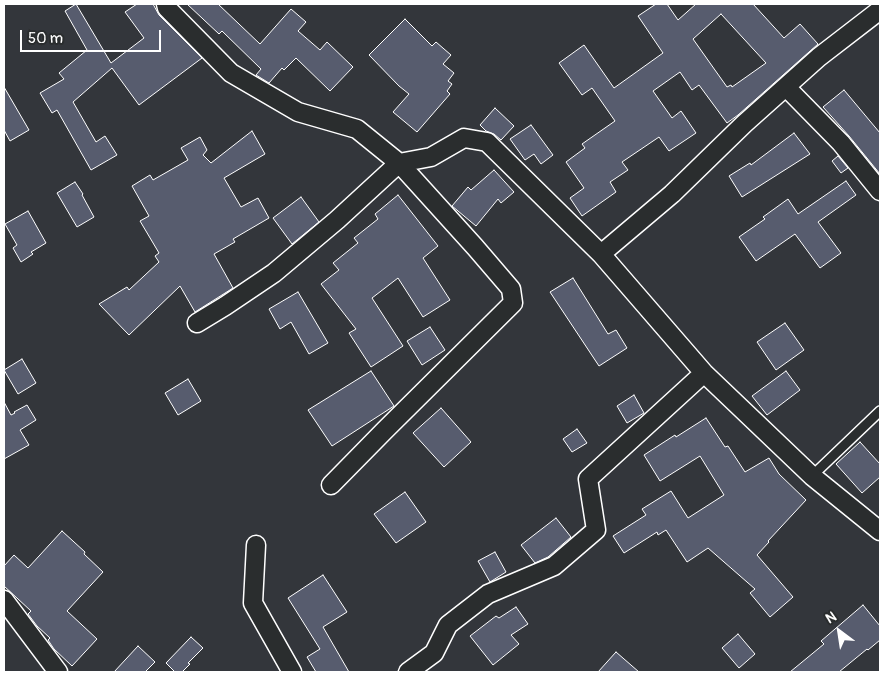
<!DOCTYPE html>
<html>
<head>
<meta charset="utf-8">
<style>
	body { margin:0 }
	#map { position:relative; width:884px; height:676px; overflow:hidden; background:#33363b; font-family:Pangolin,sans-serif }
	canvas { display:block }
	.frame { position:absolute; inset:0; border:5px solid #fff; pointer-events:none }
	.north { position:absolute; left:814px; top:606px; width:50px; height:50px; -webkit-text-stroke:4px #2a2d2e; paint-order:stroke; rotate:329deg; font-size:14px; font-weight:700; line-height:20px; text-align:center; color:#fff }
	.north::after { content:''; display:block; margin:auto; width:18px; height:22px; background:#fff; clip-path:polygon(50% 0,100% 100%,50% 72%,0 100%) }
	.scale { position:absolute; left:20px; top:30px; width:141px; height:22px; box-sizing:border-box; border:2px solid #fff; border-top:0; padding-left:6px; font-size:15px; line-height:18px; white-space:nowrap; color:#fff; -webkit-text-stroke:4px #2a2d2e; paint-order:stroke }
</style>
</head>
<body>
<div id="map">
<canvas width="884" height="676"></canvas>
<div class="frame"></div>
<div class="north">N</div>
<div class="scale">50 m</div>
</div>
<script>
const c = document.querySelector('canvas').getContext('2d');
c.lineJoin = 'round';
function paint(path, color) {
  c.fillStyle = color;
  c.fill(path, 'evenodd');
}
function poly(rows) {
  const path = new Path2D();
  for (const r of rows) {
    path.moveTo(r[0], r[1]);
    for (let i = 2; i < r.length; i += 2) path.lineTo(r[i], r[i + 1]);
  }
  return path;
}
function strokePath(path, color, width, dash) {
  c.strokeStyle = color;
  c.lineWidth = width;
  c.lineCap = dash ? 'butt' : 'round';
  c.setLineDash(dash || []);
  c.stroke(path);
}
const building = poly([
	[76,4,111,63,144,38,125,12,137,4,153,4,159,15,202,58,139,105,112,68,73,102,96,142,105,136,117,155,91,170,57,110,52,113,40,93,64,79,59,73,87,50,65,11,76,4],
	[187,4,218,4,260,44,291,9,306,22,298,31,320,50,327,42,353,67,330,91,296,58,284,70,282,68,269,83,256,75,261,69,222,31,219,34,187,4],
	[656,4,667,4,678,20,696,4,753,4,784,38,800,24,818,44,738,115,727,123,699,85,692,90,680,72,653,91,672,118,681,111,696,133,669,151,659,137,622,162,628,170,610,182,616,192,582,216,570,198,584,188,566,162,585,148,582,144,615,121,592,88,582,95,559,63,584,45,614,88,663,53,638,16,656,4],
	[721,14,766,63,732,87,731,85,727,87,693,39,721,14],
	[405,19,432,46,436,42,451,55,443,64,454,73,448,81,452,84,447,91,450,94,417,132,393,112,409,94,399,86,369,55,405,19],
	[4,87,29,130,10,141,4,130,4,87],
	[844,90,880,133,880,174,849,136,823,107,844,90],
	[495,108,514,126,501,140,494,134,486,131,480,125,495,108],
	[531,125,553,155,541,164,534,154,525,160,510,139,531,125],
	[252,131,265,154,224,178,241,207,258,198,269,218,233,239,235,242,214,254,233,288,195,312,180,286,129,335,99,304,127,287,129,290,159,262,155,256,159,253,140,221,149,216,132,186,150,175,153,180,188,160,181,148,200,137,207,150,203,155,211,163,252,131],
	[794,133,810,154,742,197,729,176,750,163,751,165,794,133],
	[838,156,848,168,841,173,832,161,838,156],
	[494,170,514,192,501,203,498,199,476,226,452,206,468,187,471,190,494,170],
	[846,181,856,195,818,222,841,253,820,268,795,234,756,261,739,237,765,219,763,217,788,199,798,214,846,181],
	[75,182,83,194,82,195,94,217,77,227,57,193,75,182],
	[398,195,438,246,423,258,450,300,423,317,398,278,372,298,403,346,371,367,349,333,356,329,321,284,339,270,333,263,358,243,354,238,378,219,375,214,398,195],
	[301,197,319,222,292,244,273,218,301,197],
	[28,211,46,243,31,252,33,254,21,262,13,248,17,245,5,224,28,211],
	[573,278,608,334,616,330,627,348,599,366,550,292,573,278],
	[298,292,328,343,309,354,291,322,280,329,269,309,298,292],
	[785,323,804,350,776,370,757,342,785,323],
	[430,327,445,350,422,365,407,341,430,327],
	[22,359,36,383,18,394,4,370,22,359],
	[371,371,394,406,332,446,308,410,371,371],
	[786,371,800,390,767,415,752,396,786,371],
	[188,379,201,401,178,415,165,393,188,379],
	[634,395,644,413,627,423,617,406,634,395],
	[4,402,11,415,15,413,14,412,27,405,36,420,20,430,29,445,4,459,4,402],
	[441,408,471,442,444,467,413,433,441,408],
	[706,418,725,447,728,446,745,472,769,458,779,474,806,500,768,541,769,542,757,555,793,597,770,617,750,593,755,589,708,548,687,562,666,530,658,535,657,532,624,553,613,536,646,515,642,509,671,491,688,518,724,495,700,456,660,481,644,455,675,435,676,437,706,418],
	[577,429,587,443,572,452,563,439,577,429],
	[860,442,880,464,880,477,862,493,836,464,860,442],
	[405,492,426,522,396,543,374,514,405,492],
	[556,518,571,537,548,557,535,563,521,545,556,518],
	[62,531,85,552,84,554,103,572,67,611,97,639,72,666,54,649,48,640,50,638,37,626,28,614,31,611,4,586,4,566,14,555,28,568,62,531],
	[495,552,506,572,490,582,478,561,495,552],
	[323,575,347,612,323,627,349,672,316,672,307,657,320,649,288,598,323,575],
	[863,605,880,626,880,640,868,650,867,649,839,672,790,672,824,644,821,641,863,605],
	[516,607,528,624,511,635,519,644,493,665,470,636,496,616,499,618,516,607],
	[738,634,755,654,739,668,722,648,738,634],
	[191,637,203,648,188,663,190,664,182,672,175,672,166,663,191,637],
	[138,646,155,662,145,672,114,672,138,646],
	[616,652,639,672,598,672,616,652]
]);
const lane = poly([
	[812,476,880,411]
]);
const street = poly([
	[166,4,167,8,231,73,298,112,357,129,399,163,475,247,511,289,513,303,385,430,331,485],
	[786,87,841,143,880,191],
	[601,254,672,194,744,124,819,57,880,10],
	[197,323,225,306,274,273,337,220,399,163,431,157,464,138,487,142,601,254,704,373,812,476,880,531],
	[256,545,253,603,292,672],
	[4,600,58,672],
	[408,672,434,653,448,625,488,594,554,566,596,530,588,479,704,373]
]);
paint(building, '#575c6e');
strokePath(building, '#fff', 1);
strokePath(lane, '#fff', 12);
strokePath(street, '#fff', 21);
strokePath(lane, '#2a2d2e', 9);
strokePath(street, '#2a2d2e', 18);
</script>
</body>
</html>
